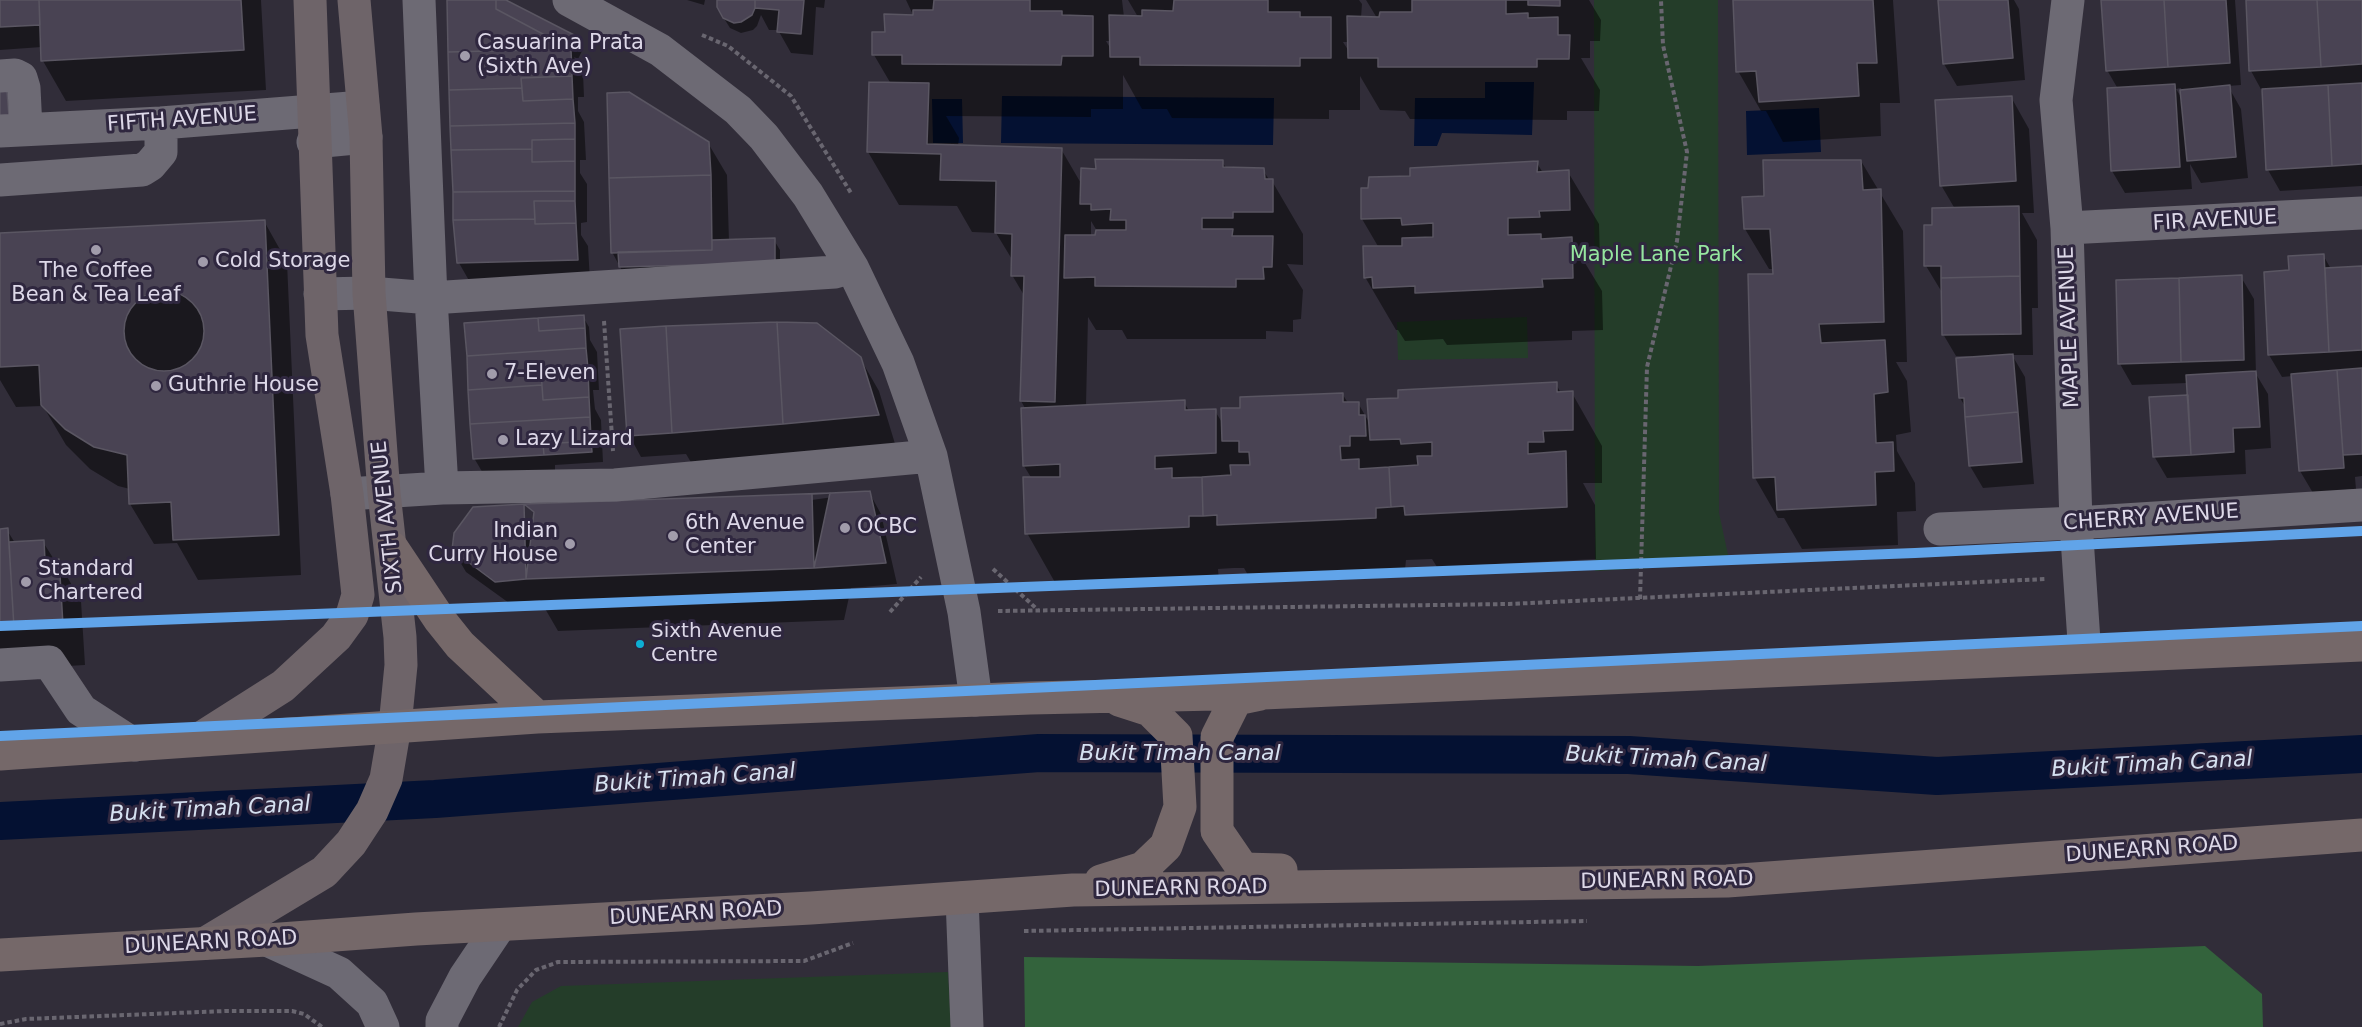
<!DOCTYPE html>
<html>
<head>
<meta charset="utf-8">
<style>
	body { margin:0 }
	canvas { display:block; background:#312d39 }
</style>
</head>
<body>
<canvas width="2362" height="1027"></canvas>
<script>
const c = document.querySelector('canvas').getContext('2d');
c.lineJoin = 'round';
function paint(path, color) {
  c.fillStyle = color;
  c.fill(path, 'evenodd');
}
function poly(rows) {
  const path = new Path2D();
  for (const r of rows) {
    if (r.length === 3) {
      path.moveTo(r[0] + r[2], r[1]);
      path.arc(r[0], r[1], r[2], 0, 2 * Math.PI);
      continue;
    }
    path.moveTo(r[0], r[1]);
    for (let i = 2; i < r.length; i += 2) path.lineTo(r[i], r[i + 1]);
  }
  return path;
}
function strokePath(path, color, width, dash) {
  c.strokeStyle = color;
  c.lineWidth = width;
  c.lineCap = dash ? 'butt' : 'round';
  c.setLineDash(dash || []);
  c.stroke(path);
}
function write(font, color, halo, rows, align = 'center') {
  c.font = font + ' "DejaVu Sans",sans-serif';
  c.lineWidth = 6;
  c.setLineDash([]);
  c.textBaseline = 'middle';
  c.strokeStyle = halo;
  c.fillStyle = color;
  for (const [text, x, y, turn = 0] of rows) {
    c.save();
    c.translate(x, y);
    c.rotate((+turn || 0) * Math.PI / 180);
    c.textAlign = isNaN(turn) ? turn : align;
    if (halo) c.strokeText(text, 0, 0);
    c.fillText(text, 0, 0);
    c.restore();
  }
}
const green = poly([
	[1594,0,1718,0,1719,513,1730,564,1595,571],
	[1527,317,1528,358,1398,360,1397,322],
	[948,972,951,1027,518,1027,532,1002,561,986]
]);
const forest = poly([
	[2205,946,2262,994,2263,1027,1025,1027,1024,957,1698,966]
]);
const water = poly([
	[1485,82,1534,82,1532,135,1442,133,1437,146,1414,146,1415,98,1485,98],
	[1002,96,1274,98,1273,145,1001,143],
	[932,99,962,99,963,143,933,143],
	[1819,108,1821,152,1747,155,1746,111]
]);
const shadow = poly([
	[0,0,261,0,266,90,66,101,43,61,42,47,0,50],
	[449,0,503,0,577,38,583,49,578,59,574,57,583,72,584,97,578,97,578,111,584,122,586,160,580,160,580,173,587,184,587,222,581,223,581,235,588,246,590,281,471,284,459,263],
	[687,0,705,0,704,5],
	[718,0,825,0,824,8,816,7,813,55,791,53,778,30,769,30,761,15,757,26,753,30,741,33,730,28,720,12],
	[906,0,1122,0,1124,17,1138,17,1128,0,1359,0,1362,4,1361,18,1377,18,1366,0,1589,0,1601,20,1600,41,1590,41,1590,58,1581,58,1600,90,1599,111,1567,111,1567,120,1410,119,1405,111,1380,110,1360,76,1360,110,1329,110,1329,119,1172,118,1167,109,1142,109,1123,75,1123,109,1091,109,1091,117,946,116,959,138,958,146,1061,149,1082,185,1222,162,1227,169,1263,170,1270,181,1272,181,1303,234,1303,265,1287,264,1303,290,1301,319,1293,320,1293,332,1266,331,1266,339,1127,339,1122,330,1096,330,1088,317,1086,407,1184,402,1189,411,1215,411,1223,424,1242,409,1343,395,1348,403,1358,403,1370,424,1556,384,1561,393,1572,393,1602,446,1602,483,1583,483,1595,505,1596,559,1437,567,1432,559,1406,560,1405,570,1249,577,1244,568,1234,568,1218,569,1219,580,1057,586,1027,533,1032,479,1024,466,1022,410,1026,410,1021,401,1025,297,1012,275,1013,261,996,233,972,232,957,206,899,205,868,152,891,84,874,55,887,33,914,17],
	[1106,41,1111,41,1112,51],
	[1343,42,1349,42,1350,53],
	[1091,221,1097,231,1096,237,1091,237],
	[1735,0,1893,0,1900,103,1880,103,1881,136,1783,142,1766,111,1761,111,1738,71],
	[1939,0,2014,0,2019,9,2025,80,1957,86,1944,64],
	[2103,0,2235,0,2241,85,2228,86,2241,109,2248,178,2201,183,2190,164,2192,189,2125,193,2112,171,2108,89,2118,89,2107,70],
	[2181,88,2183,100,2176,89],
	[2247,0,2362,0,2362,186,2280,191,2268,170,2263,93,2251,71],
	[2011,97,2029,129,2034,213,2022,213,2037,240,2038,308,2032,308,2033,355,2012,355,2025,377,2034,484,1983,488,1970,466,1966,408,1960,398,1972,356,1956,356,1943,334,1943,294,1926,266,1934,226,1955,209,1941,185],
	[708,143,727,175,729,241,774,240,780,250,780,273,626,278,612,252],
	[1861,161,1903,231,1907,362,1896,362,1907,381,1911,432,1896,435,1897,451,1915,483,1916,511,1897,512,1898,545,1802,549,1784,518,1778,518,1755,478,1774,275,1774,269,1769,269,1745,229,1766,198],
	[1537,163,1543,173,1568,172,1599,224,1600,262,1585,263,1602,291,1603,330,1572,331,1572,340,1447,345,1443,339,1405,341,1398,330,1396,330,1365,277,1379,248,1362,219,1411,177],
	[264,221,287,262,301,575,198,580,177,543,154,544,130,504,130,489,118,486,90,469,66,445,43,406,16,407,0,380,0,234],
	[2323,255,2331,269,2362,268,2362,476,2355,477,2356,489,2313,493,2300,471,2293,376,2282,377,2269,355,2290,271],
	[2241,277,2254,299,2256,374,2268,394,2271,448,2245,450,2246,474,2167,478,2154,456,2189,396,2188,383,2132,385,2120,364],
	[583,317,589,327,590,340,597,352,599,390,593,390,595,409,601,420,603,462,555,465,555,476,487,480,474,458],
	[860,358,879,391,896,447,692,464,686,454,641,457,629,435],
	[869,492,881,514,897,584,851,588,844,620,558,631,540,600,509,603,466,572,453,550],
	[0,530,7,530,15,543,43,542,55,561,58,561,81,601,85,665,0,670]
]);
const canal = poly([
	[0,821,435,799,1039,753,1629,755,1937,776,2362,754]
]);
const building = poly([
	[0,0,39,0,40,25,0,27,0,0],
	[39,0,241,0,244,50,41,61,39,0],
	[447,0,496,0,496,9,571,49,448,52,447,0],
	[496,0,506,0,578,37,571,49,496,9,496,0],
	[755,0,755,8,752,15,741,22,734,23,723,18,717,7,717,0,755,0],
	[755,0,804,0,801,34,777,32,779,10,755,8,755,0],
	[934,0,1030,0,1030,11,1062,11,1062,15,1093,16,1093,56,1062,56,1061,65,902,64,902,55,872,55,872,32,885,32,884,14,913,15,913,10,933,10,934,0],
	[1174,0,1268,0,1268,12,1300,12,1300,17,1331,17,1331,58,1300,58,1300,66,1140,65,1140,57,1110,57,1109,15,1142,16,1142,10,1173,11,1174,0],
	[1412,0,1560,0,1560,6,1528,5,1528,0,1506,0,1506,14,1528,13,1528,18,1558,17,1558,35,1570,35,1569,59,1537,59,1537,67,1378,67,1378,58,1348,58,1347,16,1379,17,1380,12,1412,12,1412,0],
	[1733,0,1873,0,1877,63,1857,63,1859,96,1759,102,1756,71,1736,72,1733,0],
	[1938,0,2008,0,2013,58,1943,64,1938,0],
	[2101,0,2164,0,2168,67,2106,71,2101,0],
	[2164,0,2226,0,2230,63,2168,67,2164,0],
	[2246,0,2317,0,2321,67,2249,71,2246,0],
	[2317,0,2362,0,2362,64,2321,67,2317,0],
	[571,49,572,76,521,78,522,88,449,90,448,52,571,49],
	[572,76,573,99,523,101,521,78,572,76],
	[869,82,929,83,927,144,1062,148,1055,402,1020,401,1024,276,1011,276,1012,234,995,233,996,181,940,180,941,154,867,152,869,82],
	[2362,83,2362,164,2332,166,2328,85,2362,83],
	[2175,84,2180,167,2111,171,2107,88,2175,84],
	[2230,85,2236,157,2187,161,2180,90,2230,85],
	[2328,85,2332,166,2266,170,2262,89,2328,85],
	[522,88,523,101,573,99,575,123,450,126,449,90,522,88],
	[0,91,7,91,9,117,0,118,0,91],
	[629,92,709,142,711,175,609,178,607,93,629,92],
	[2012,96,2016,181,1940,186,1935,100,2012,96],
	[575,123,575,139,532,140,532,149,451,150,450,126,575,123],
	[575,139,575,161,532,162,532,140,575,139],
	[532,149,532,162,575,161,575,191,453,192,451,150,532,149],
	[1095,159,1223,160,1223,167,1264,168,1265,179,1273,179,1273,212,1233,212,1233,218,1202,218,1202,229,1233,229,1232,236,1273,236,1272,267,1263,267,1264,279,1236,279,1236,287,1095,286,1095,277,1064,278,1065,235,1095,235,1096,230,1126,230,1126,220,1110,220,1111,209,1091,210,1091,204,1080,204,1081,168,1096,169,1095,159],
	[1763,160,1861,160,1863,190,1881,189,1884,322,1819,324,1821,343,1885,340,1888,392,1874,394,1876,443,1893,442,1894,471,1875,472,1876,505,1777,510,1775,477,1753,478,1748,274,1773,274,1770,229,1744,229,1742,197,1764,196,1763,160],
	[1538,161,1537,172,1569,170,1570,210,1539,211,1540,217,1508,218,1508,235,1541,234,1541,239,1572,237,1573,278,1542,279,1543,287,1415,293,1415,286,1373,288,1372,277,1364,278,1363,246,1402,246,1402,238,1433,237,1433,223,1402,225,1401,218,1361,219,1361,188,1368,188,1369,177,1410,176,1410,168,1538,161],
	[711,175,712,250,611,253,609,178,711,175],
	[575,191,575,201,534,201,535,219,453,220,453,192,575,191],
	[534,201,575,201,576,223,535,224,534,201],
	[2019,206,2020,276,1941,278,1941,266,1924,266,1924,225,1932,225,1932,208,2019,206],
	[535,219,535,224,576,223,578,260,457,263,453,220,535,219],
	[265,220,279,535,173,540,171,502,129,504,127,455,94,447,65,429,41,405,39,365,0,367,0,233,265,220],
	[775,238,775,263,619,267,618,252,712,250,712,240,775,238],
	[2324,254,2329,352,2268,355,2264,272,2289,270,2288,256,2324,254],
	[2362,266,2362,350,2329,352,2325,268,2362,266],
	[2242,275,2244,360,2181,362,2179,278,2242,275],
	[2020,276,2021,334,1942,335,1941,278,2020,276],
	[2179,278,2181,362,2118,364,2116,280,2179,278],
	[164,331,40],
	[584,315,585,328,539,331,538,318,584,315],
	[538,318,539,331,585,328,586,348,467,356,464,323,538,318],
	[777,322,783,424,672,433,666,326,777,322],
	[777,322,817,323,861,357,879,415,783,424,777,322],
	[666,326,672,433,627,436,620,329,666,326],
	[586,348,588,369,541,372,542,385,468,390,467,356,586,348],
	[2013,354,2018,412,1965,417,1964,398,1959,398,1956,358,2013,354],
	[2362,368,2362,454,2343,455,2337,370,2362,368],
	[588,369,589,397,543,400,541,372,588,369],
	[2337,370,2344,468,2299,471,2291,374,2337,370],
	[2256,371,2260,427,2233,428,2234,452,2191,455,2186,375,2256,371],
	[1557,382,1557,392,1573,391,1573,430,1543,431,1544,442,1528,442,1528,454,1566,451,1567,507,1405,515,1404,506,1391,507,1389,467,1418,465,1417,456,1432,456,1432,442,1401,444,1400,439,1370,440,1367,399,1398,398,1398,390,1557,382],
	[542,385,543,400,589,397,590,417,470,424,468,390,542,385],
	[1343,393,1343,402,1359,402,1359,415,1365,415,1366,436,1350,436,1350,446,1340,446,1341,460,1359,459,1359,469,1389,467,1391,507,1376,508,1376,518,1217,525,1217,515,1203,516,1202,477,1231,475,1230,465,1250,465,1249,452,1239,452,1239,441,1222,441,1221,408,1240,408,1240,397,1343,393],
	[2188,395,2191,455,2153,457,2149,397,2188,395],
	[1185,400,1185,410,1216,409,1216,453,1155,456,1155,469,1172,468,1172,478,1202,477,1203,516,1189,516,1189,527,1025,534,1023,477,1060,477,1060,464,1023,466,1021,408,1185,400],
	[2018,412,2022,462,1969,466,1965,417,2018,412],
	[590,417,591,441,543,444,544,455,473,459,470,424,590,417],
	[591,441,592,452,544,455,543,444,591,441],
	[870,491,886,563,814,568,812,494,870,491],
	[830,493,814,568,526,579,524,504,830,493],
	[524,504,534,512,526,579,524,504],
	[524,504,526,579,495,582,452,550,454,533,473,507,524,504],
	[8,528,14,628,0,629,0,529,8,528],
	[44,540,45,561,59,559,63,625,14,628,9,542,44,540]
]);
const path = poly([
	[702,35,728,46,791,96,851,193],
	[604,321,613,451],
	[993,569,1038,610],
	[1640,599,1647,367,1677,241,1687,152,1663,45,1661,0],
	[998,611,1509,604,2046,579],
	[890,612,921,577],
	[1024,931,1587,921],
	[0,1024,26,1019,226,1011,292,1011,304,1014,322,1027],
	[499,1027,517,990,536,970,558,962,804,961,853,943]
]);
const minor = poly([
	[419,0,431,298,442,488],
	[569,0,660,50,738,110,764,137,808,195,852,267,898,363,931,456,964,612,976,700],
	[2068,0,2056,100,2067,228,2076,523,2085,656],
	[0,76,15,75,21,78,24,88,26,129],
	[0,131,161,123,363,107],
	[313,142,366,137],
	[0,180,142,170,150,165,161,152,161,123],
	[2067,228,2362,213],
	[320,294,369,293,431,298,835,272,852,267],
	[347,494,442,488,615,485,931,456],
	[1940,529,2076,523,2362,505],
	[0,665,49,662,81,710,135,745],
	[962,898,967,1027],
	[267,940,339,973,372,1003,383,1027],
	[442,1027,442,1021,465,977,500,925]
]);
const major = poly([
	[198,740,283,686,336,637,352,615,358,595,347,494,322,335,310,0],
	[206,943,324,872,351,843,372,811,386,779,395,726,401,665,400,637,384,493,369,293,366,137,354,0]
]);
const highway = poly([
	[392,548,440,620,460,645,537,717],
	[1260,694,1236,699,1217,737,1217,831,1243,869,1281,870],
	[0,754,537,717,1030,698,1263,693,2362,645],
	[1101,881,1143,868,1166,846,1180,807,1176,736,1150,710,1119,700],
	[0,955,267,940,416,929,811,908,1073,890,1727,881,2362,835]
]);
const metro1 = poly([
	[0,626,1915,553,2362,531],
	[0,736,2362,626]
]);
const markers = [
	[465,56,6,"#a19cab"],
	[96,250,6,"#a19cab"],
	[203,262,6,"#a19cab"],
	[492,374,6,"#a19cab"],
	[156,386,6,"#a19cab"],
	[503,440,6,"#a19cab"],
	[845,528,6,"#a19cab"],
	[673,536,6,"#a19cab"],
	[570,544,6,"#a19cab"],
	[26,582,6,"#a19cab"],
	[640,644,5,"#0dafd3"]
];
const busNames = [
	["Sixth Avenue",651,632],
	["Centre",651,656]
];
const poiNames = [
	["Casuarina Prata",477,44],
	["(Sixth Ave)",477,68],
	["Cold Storage",215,262],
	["The Coffee",96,272,"center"],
	["Bean & Tea Leaf",96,296,"center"],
	["7-Eleven",504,374],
	["Guthrie House",168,386],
	["Lazy Lizard",515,440],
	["6th Avenue",685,524],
	["Center",685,548],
	["OCBC",857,528],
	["Indian",558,532,"right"],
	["Curry House",558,556,"right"],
	["Standard",38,570],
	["Chartered",38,594]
];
const streetNames = [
	["FIFTH AVENUE",182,120,-4],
	["FIR AVENUE",2215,221,-3],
	["MAPLE AVENUE",2070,327,-92],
	["SIXTH AVENUE",388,517,-96],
	["CHERRY AVENUE",2151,518,-4],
	["DUNEARN ROAD",2152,850,-4],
	["DUNEARN ROAD",1667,881,-1],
	["DUNEARN ROAD",1181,889,-1],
	["DUNEARN ROAD",696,914,-3],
	["DUNEARN ROAD",211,943,-3]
];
const parkNames = [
	["Maple Lane Park",1656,256]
];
const waterNames = [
	["Bukit Timah Canal",1180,754],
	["Bukit Timah Canal",1666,760,3],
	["Bukit Timah Canal",2152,765,-3],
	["Bukit Timah Canal",695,779,-4],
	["Bukit Timah Canal",210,810,-3]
];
paint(green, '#243d29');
paint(forest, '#33633c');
paint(water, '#041132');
paint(shadow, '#0007');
strokePath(canal, '#041132', 38);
paint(building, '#494353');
strokePath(building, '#5a5662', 1.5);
strokePath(path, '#696670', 4, [4.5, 3]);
strokePath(minor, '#6d6a74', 33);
strokePath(major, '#6e6469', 33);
strokePath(highway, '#756869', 33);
strokePath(metro1, '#61a4e9', 10);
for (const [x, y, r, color] of markers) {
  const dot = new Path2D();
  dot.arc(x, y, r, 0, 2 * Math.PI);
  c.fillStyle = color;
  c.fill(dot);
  strokePath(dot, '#2f273f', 2);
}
write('20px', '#ddd8e8', '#2f273f', busNames, 'left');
write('21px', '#ddd8e8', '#2f273f', poiNames, 'left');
write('21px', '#ddd8e8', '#2f273f', streetNames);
write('21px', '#95e69f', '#2f273f', parkNames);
write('italic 22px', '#d6e1f1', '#2f273f', waterNames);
</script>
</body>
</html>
